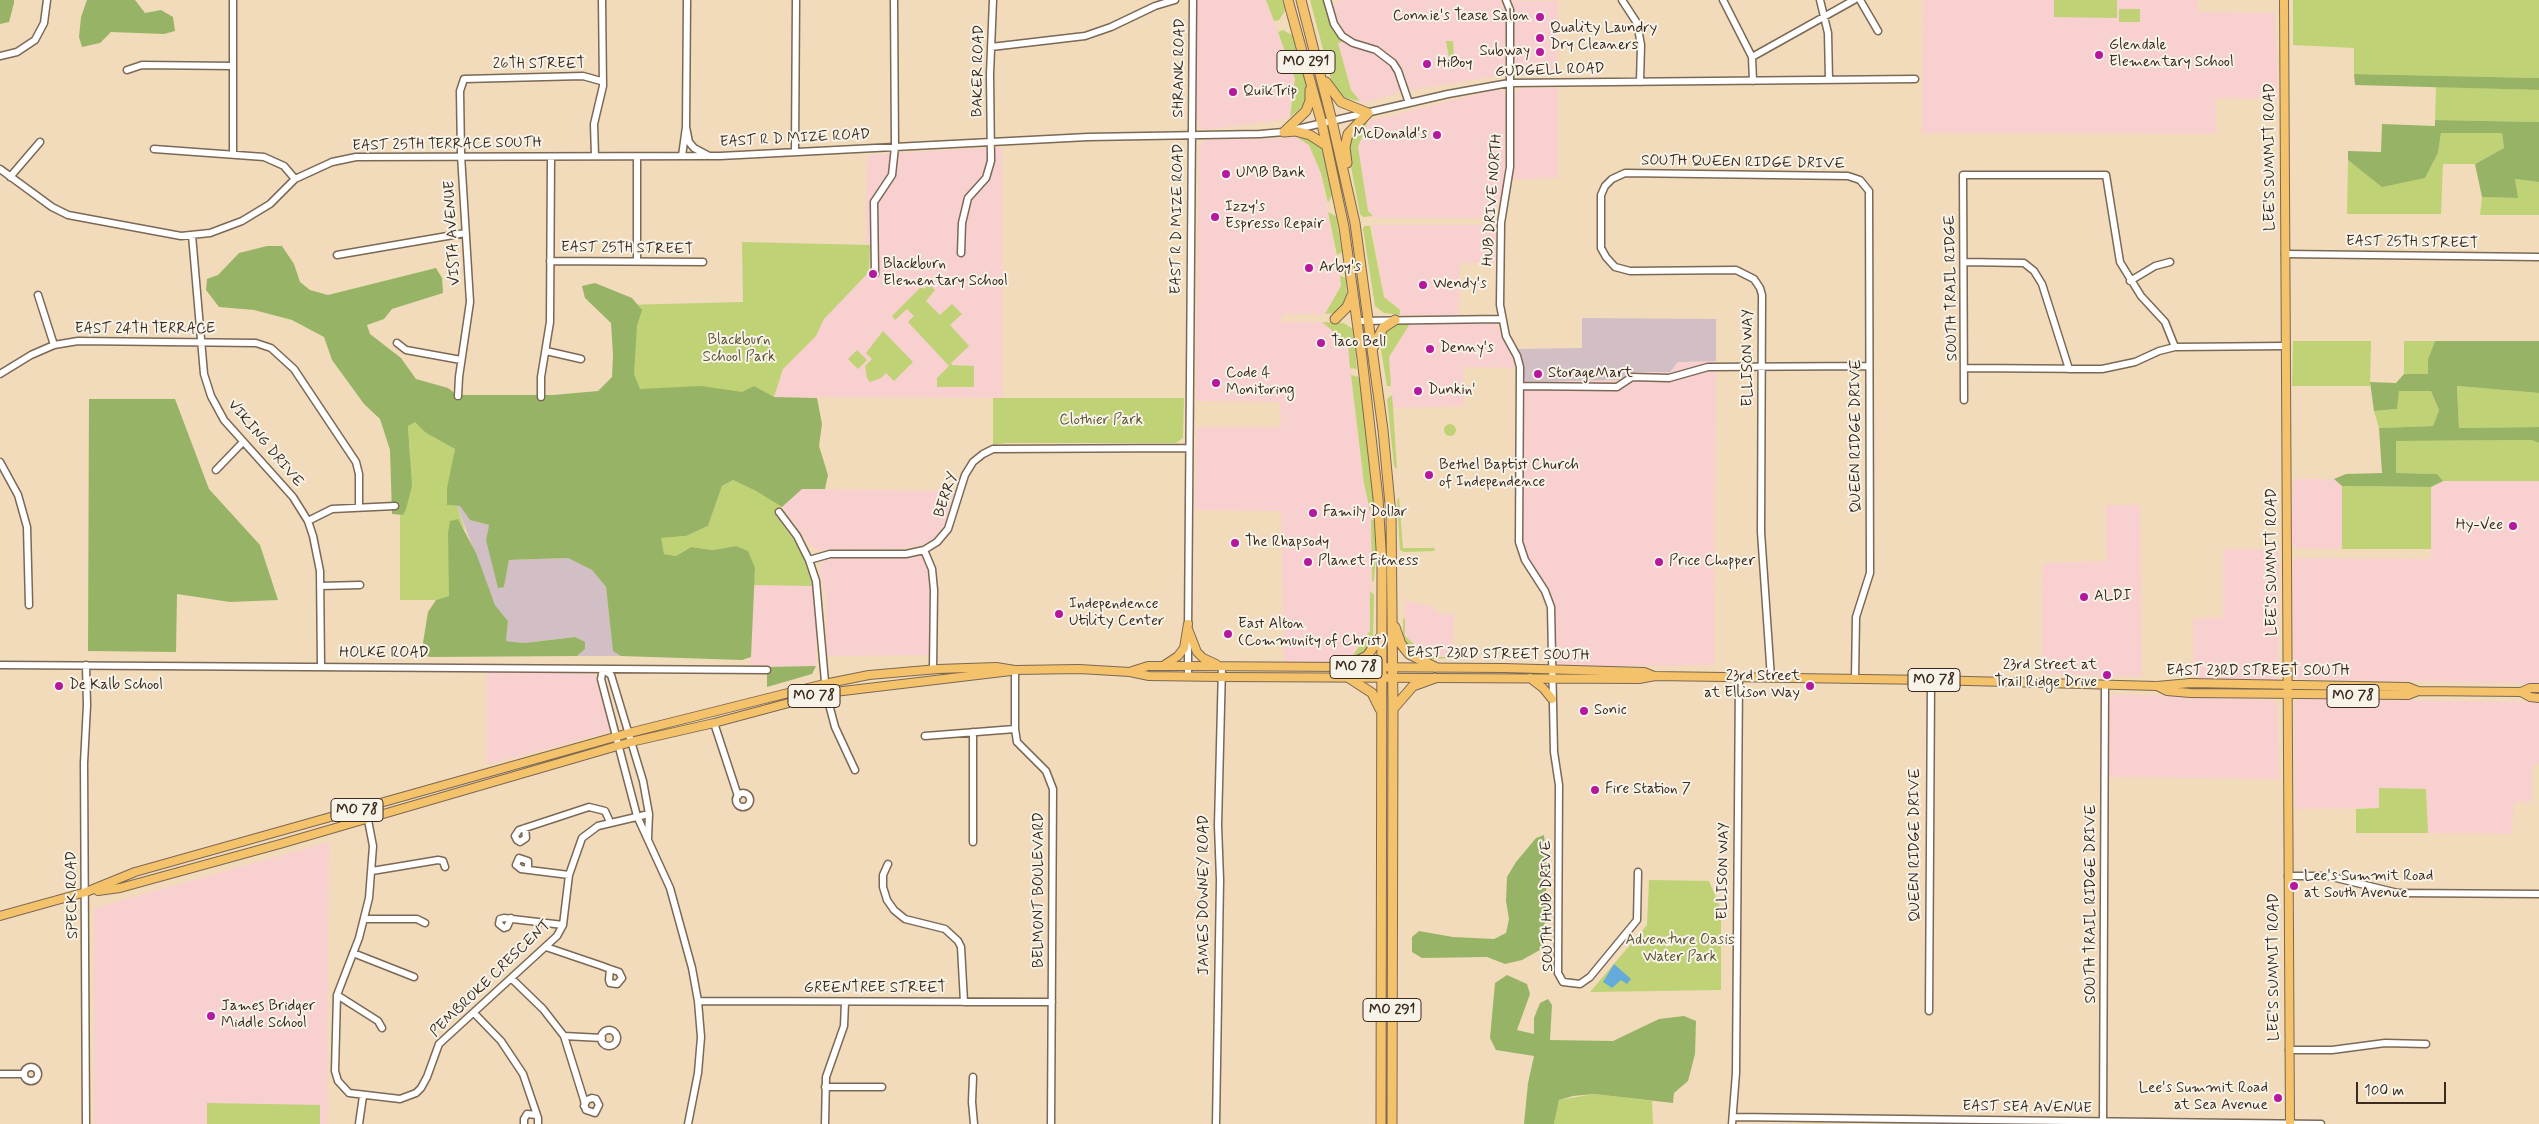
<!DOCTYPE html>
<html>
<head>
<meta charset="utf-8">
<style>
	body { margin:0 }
	#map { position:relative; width:2539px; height:1124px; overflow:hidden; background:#f1dbbb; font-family:Mynerve,sans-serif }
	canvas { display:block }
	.scale { position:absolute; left:2356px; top:1082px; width:90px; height:22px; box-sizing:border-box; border:2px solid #3b2a1e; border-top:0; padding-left:6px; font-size:15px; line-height:18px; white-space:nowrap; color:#3b2a1e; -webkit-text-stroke:4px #f7f3e8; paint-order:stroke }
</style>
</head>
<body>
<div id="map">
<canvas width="2539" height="1124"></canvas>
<div class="scale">100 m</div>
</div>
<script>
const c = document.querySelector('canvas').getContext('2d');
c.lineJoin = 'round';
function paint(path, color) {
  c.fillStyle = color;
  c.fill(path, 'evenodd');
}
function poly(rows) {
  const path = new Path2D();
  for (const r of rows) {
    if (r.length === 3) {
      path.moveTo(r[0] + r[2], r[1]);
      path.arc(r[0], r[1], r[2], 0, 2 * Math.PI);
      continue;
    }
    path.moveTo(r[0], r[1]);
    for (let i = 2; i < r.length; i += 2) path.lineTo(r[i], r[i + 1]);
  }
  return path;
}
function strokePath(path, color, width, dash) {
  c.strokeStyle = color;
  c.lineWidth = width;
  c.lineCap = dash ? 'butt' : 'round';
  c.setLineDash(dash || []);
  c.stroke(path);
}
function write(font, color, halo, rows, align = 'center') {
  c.font = font + ' Mynerve,sans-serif';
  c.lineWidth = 4;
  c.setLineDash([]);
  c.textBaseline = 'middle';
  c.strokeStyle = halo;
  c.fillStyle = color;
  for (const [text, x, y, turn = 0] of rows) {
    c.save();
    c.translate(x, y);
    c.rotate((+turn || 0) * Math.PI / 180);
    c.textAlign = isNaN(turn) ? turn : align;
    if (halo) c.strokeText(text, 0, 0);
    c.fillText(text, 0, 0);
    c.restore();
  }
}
const built = poly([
	[1196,0,1266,0,1295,79,1289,119,1206,130,1199,127,1195,111],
	[1341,0,1500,0,1506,18,1505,71,1498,76,1411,90,1407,86,1403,70,1396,59,1384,50,1354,41,1342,31,1333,8,1335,3],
	[1923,0,2198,0,2198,12,2275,13,2278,99,2216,98,2216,134,1922,133],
	[1510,1,1558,1,1558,75,1522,75,1514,70,1513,10],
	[1343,42,1380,56,1393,67,1400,87,1398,93,1362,103,1351,90,1338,43],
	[1520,88,1558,88,1558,178,1513,179,1513,95],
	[1494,90,1501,90,1506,98,1505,184,1495,216,1489,218,1374,218,1368,211,1358,147,1368,121],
	[1295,137,1309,145,1321,173,1341,286,1325,314,1282,314,1281,322,1322,322,1348,344,1364,483,1370,507,1372,564,1370,631,1348,662,1284,663,1281,511,1195,510,1196,427,1281,427,1280,402,1196,401,1199,145,1206,139,1270,139],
	[1002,147,1002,398,774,397,623,305,743,302,742,242,866,245,867,155],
	[1372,225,1489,225,1495,228,1497,232,1497,263,1460,263,1459,315,1400,315,1400,310,1384,297],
	[1411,322,1495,324,1512,353,1514,368,1464,367,1464,406,1393,408,1389,357],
	[1716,361,1714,665,1553,667,1552,597,1524,555,1521,382,1619,380,1630,372,1670,372,1678,362],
	[2293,479,2334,479,2342,486,2342,549,2296,548,2291,545],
	[2443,481,2539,481,2539,684,2297,679,2293,674,2292,562,2296,558,2431,559,2431,487],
	[802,489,954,491,948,518,943,528,934,538,923,545,907,548,820,550,810,545,782,507],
	[2106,505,2140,505,2142,677,2042,674,2043,563,2107,561],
	[2223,549,2279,549,2278,673,2275,680,2193,679,2193,618,2223,618],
	[922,557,929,572,930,655,826,656,826,597,820,570,823,561,831,558],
	[754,585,813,586,816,606,816,666,750,667],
	[1405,601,1430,606,1439,614,1454,614,1453,657,1427,656,1405,636],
	[487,671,594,674,598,680,611,729,609,732,487,765],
	[2114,694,2273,700,2278,707,2279,779,2109,777,2109,699],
	[2299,699,2539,702,2539,764,2532,765,2532,802,2514,802,2512,834,2428,833,2427,789,2379,808,2295,809,2294,703],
	[329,842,327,1124,94,1124,94,908]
]);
const industrial = poly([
	[1582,318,1716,319,1716,361,1678,362,1670,372,1630,372,1619,380,1525,382,1518,349,1582,348],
	[457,506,460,506,470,520,489,525,486,540,504,587,509,560,568,558,592,570,606,587,613,650,621,656,577,656,585,649,575,637,524,643,506,641,508,621,495,605]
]);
const green = poly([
	[1266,0,1282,0,1285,11,1279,20,1274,21],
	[1310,0,1323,0,1331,27,1343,42,1338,43,1351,90,1360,101,1344,98,1334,91],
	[2054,0,2117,0,2117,18,2054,17],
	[2293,0,2539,0,2539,78,2354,74,2354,48,2293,45],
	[2119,9,2140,9,2140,22,2119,22],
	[1283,30,1292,35,1297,46,1309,92,1303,106,1290,117,1295,79,1278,32],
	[1446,41,1453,41,1454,57,1449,58],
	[2436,87,2539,90,2539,122,2435,120],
	[1368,121,1358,147,1368,211,1373,216,1363,217,1360,214,1348,151,1350,136,1362,122],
	[2441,133,2502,133,2504,148,2475,164,2443,164,2441,214,2347,214,2348,160,2382,186,2425,178,2438,153],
	[1298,138,1308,139,1322,146,1332,195,1328,203,1321,173,1309,145],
	[2515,179,2539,182,2539,215,2480,215,2482,197,2517,198],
	[1328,212,1336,216,1342,252,1337,255],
	[1370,226,1384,297,1400,310,1400,315,1384,313,1375,306,1363,229,1364,226],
	[742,242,870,245,869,272,824,319,816,336,783,369,774,397,626,397,623,305,743,302],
	[1340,276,1346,278,1347,301,1336,313,1325,314,1341,286],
	[929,284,935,290,926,301,940,315,952,304,962,314,950,325,969,346,951,363,952,365,974,366,974,387,937,387,937,378,949,366,908,322,914,316,907,309,895,320,892,316,921,287,924,289],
	[1322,322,1344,323,1353,329,1357,369,1350,368,1348,344],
	[1411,322,1389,357,1391,386,1387,386,1380,344,1383,332,1394,324],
	[883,331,913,362,894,381,886,373,881,378,870,382,867,378,865,366,872,359,866,353],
	[2293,341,2371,341,2370,386,2292,386],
	[2404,341,2435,341,2428,359,2428,374,2404,374],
	[857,350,867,360,858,369,848,359],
	[1351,375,1359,377,1360,379,1374,507,1370,511,1364,483],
	[2457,386,2539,393,2539,427,2459,428],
	[2398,391,2431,391,2439,410,2433,426,2379,428,2374,411,2397,409],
	[1392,395,1393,408,1397,469,1394,466,1387,399],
	[993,398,1184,398,1183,438,1176,443,1006,443,993,445],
	[415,421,426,433,455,449,447,505,457,506,465,530,458,520,450,521,449,596,436,600,400,600,400,515,403,515,410,454,408,426],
	[1450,430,6],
	[2532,440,2539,443,2539,481,2443,481,2437,474,2395,473,2396,441],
	[733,480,756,491,782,507,774,513,801,550,813,586,754,585,755,568,736,546,713,550,691,547,676,556,664,554,660,538,686,536,708,526,722,486],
	[2342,486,2431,487,2431,549,2342,549],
	[1399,497,1403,548,1435,548,1434,551,1404,552,1400,550,1397,501],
	[1371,519,1374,521,1376,554,1374,580,1372,582],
	[1370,591,1374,595,1373,641,1366,654,1348,662,1370,631],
	[1405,618,1405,636,1427,656,1458,658,1429,659,1416,655,1407,646,1403,639,1403,619],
	[2379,788,2426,789,2428,833,2356,833,2356,809,2379,808],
	[1649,880,1709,881,1721,909,1721,990,1590,992,1647,925],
	[1594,1094,1652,1101,1653,1124,1554,1124,1559,1100],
	[207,1103,320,1105,320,1124,207,1124]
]);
const forest = poly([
	[0,0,14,0,14,3,9,22,0,24],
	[87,0,135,0,145,13,161,10,173,17,175,31,164,34,111,32,100,43,82,47,79,37,81,17],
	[2354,74,2539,78,2539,90,2355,85],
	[2435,120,2539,122,2539,182,2515,179,2518,198,2482,197,2475,164,2504,148,2502,133,2441,133,2438,153,2425,178,2382,187,2348,160,2348,151,2381,152,2382,124,2435,126],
	[267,246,282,246,294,264,300,282,310,290,328,295,436,268,442,278,443,293,392,309,384,319,367,325,370,334,401,358,416,379,448,388,457,395,553,395,598,391,612,377,613,355,611,323,585,298,582,286,595,283,632,298,642,310,637,326,634,374,640,389,701,386,742,392,754,386,774,397,817,398,822,424,819,446,828,475,825,489,802,489,782,507,756,491,733,480,722,486,708,526,686,536,661,538,664,554,676,556,691,547,713,550,736,546,748,551,755,568,751,657,742,660,621,656,613,651,606,587,592,570,568,558,509,560,504,587,498,588,486,540,489,525,470,520,460,506,447,505,447,488,455,449,426,433,415,422,408,426,412,486,406,509,403,515,392,514,390,450,380,419,364,404,332,360,324,337,292,320,254,310,219,307,206,290,207,279,218,275,239,253],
	[2435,341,2539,341,2539,393,2457,386,2459,428,2539,427,2539,443,2532,440,2396,441,2396,473,2437,474,2443,481,2431,487,2342,486,2334,479,2346,474,2382,473,2379,428,2433,426,2439,410,2431,391,2399,391,2397,409,2374,411,2370,382,2396,383,2404,374,2428,374,2428,359],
	[89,399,175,399,209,489,260,545,278,600,230,602,177,594,176,652,88,651],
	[458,519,476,553,495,605,508,621,506,641,524,643,575,637,585,642,585,649,577,656,431,657,421,655,428,612,436,600,449,596,448,533,450,521],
	[816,666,812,674,767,687,767,667],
	[1544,835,1547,864,1545,938,1540,950,1522,960,1505,964,1487,957,1422,958,1412,952,1412,937,1419,931,1453,937,1494,939,1506,933,1509,919,1506,901,1507,877,1516,862,1536,838],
	[1507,975,1527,984,1530,994,1517,1030,1534,1034,1534,1018,1540,1003,1548,999,1552,1005,1550,1040,1613,1041,1659,1019,1684,1016,1696,1021,1695,1054,1688,1081,1674,1093,1673,1103,1594,1094,1573,1096,1559,1100,1554,1124,1524,1124,1528,1083,1534,1056,1496,1050,1490,1038,1495,983]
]);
const water = poly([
	[1614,964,1631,979,1627,984,1621,980,1612,988,1603,982]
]);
const minor = poly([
	[233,0,233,154],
	[1327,0,1334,24,1342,36,1353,43,1376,50,1393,63,1398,71,1409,103],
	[1506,0,1510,10,1510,167,1501,223,1500,305,1506,336,1517,356,1520,367,1519,542,1525,560,1545,591,1551,607,1554,752,1559,785,1558,973,1563,982,1580,984,1590,977,1637,920,1638,872],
	[1622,0,1637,23,1641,45,1640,82],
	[1723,0,1752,57,1753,81],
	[1820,0,1828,33,1829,80],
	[1860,0,1878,31],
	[991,47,1085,36,1111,27,1155,6,1175,0],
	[0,56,17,52,35,40,44,23,47,0],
	[1752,57,1854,0],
	[127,70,142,65,233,66],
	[686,127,689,142,694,148,709,156,720,156,1088,137,1260,134,1284,132,1448,94,1509,83,1915,79],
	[154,149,264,157,284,166,295,179],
	[795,152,796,0],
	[595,156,594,124,603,86,602,0],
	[682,156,686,127,687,0],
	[0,169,52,207,68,215,181,236,210,233,242,221,270,204,295,179,332,162,356,157,706,156],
	[10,177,40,142],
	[192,235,204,374,211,396,224,420,293,497,308,521,313,536,320,571,321,666],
	[961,253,962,223,968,198,986,178,991,161,990,74,993,0],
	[2285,254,2539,257],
	[337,255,465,233],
	[550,261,703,262],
	[637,261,637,157],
	[1964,262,2024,263,2034,271,2042,284,2069,369],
	[875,274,874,202,892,175,895,147,894,0],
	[2130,281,2155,266,2170,262],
	[38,295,54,345],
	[1357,321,1502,319],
	[397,343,406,350,461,360],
	[546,351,581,359],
	[1965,368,2102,369,2135,362,2159,351,2175,347,2286,346],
	[0,374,31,355,54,345,78,341,256,343,271,348,294,369,356,462,359,474,359,506],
	[1520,386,1617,387,1632,377,1669,378,1708,367,1869,366],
	[458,396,459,377,470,302,461,155,460,91,464,79,583,76,601,81],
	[541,397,541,377,550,322,551,157],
	[1964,400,1963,175,2106,175,2120,262,2141,296,2165,322,2175,347],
	[0,462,18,495,27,527,29,605],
	[216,470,243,442],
	[779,512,797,536,809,560,816,581,826,693,835,727,855,770],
	[308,521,332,509,395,506],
	[924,550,932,569,934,590,933,669],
	[809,560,830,554,906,554,924,550,937,542,948,529,965,475,973,462,983,454,993,449,1189,448],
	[320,586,360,585],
	[1188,629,1193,0],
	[1188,639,1188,676],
	[0,665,767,670],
	[603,669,601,679,637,816,670,888,692,968,698,1001,701,1037,698,1073,688,1124],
	[604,670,611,675,643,781,649,814,648,838],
	[1015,670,1015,729,1017,742,1046,771,1053,789,1051,1124],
	[1771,678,1761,532,1762,295,1760,288,1754,279,1736,270,1630,271,1615,267,1606,257,1601,248,1601,195,1605,186,1612,179,1625,173,1848,176,1860,180,1869,191,1870,573,1856,617,1855,679],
	[714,723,738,796],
	[925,736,1015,729],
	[743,800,7],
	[368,820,373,846,369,898,359,938,337,995,335,1071,338,1081,349,1093,400,1099,416,1093,421,1088,427,1077,439,1044,557,936,563,925,569,875,582,838,598,826,649,814],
	[525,828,526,838,520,842,517,840,515,836,519,830,589,807,605,811,610,822],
	[973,842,973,732],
	[888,864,883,875,883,887,887,900,894,910,905,919,945,929,958,941,961,947,964,1002],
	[528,870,528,861,519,858,516,865,521,869,569,875],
	[372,871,438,860,443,861,445,867],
	[2288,876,2328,876,2398,893,2539,894],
	[511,918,507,927,504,928,499,924,500,919,504,918,563,925],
	[365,919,417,919,425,923],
	[546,947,602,966,610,969,619,972,622,978,617,984,610,983,609,980,610,969],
	[353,953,414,977],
	[512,979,543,1009,564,1036,584,1100,585,1107,586,1110,595,1113,599,1105,596,1099,592,1098,587,1100,584,1106],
	[337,995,378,1021,382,1028],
	[698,1001,1052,1002],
	[1929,1011,1931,680],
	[474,1013,501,1041,523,1074,538,1118,538,1124],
	[609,1038,8],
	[564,1036,602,1038],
	[2289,1050,2332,1050,2385,1043,2426,1044],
	[31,1074,7],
	[0,1074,24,1074],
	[973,1077,972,1102,974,1124],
	[825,1087,882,1087],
	[1734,1117,2321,1124],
	[86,1124,84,763,87,705,86,665],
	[359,1124,363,1096],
	[524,1124,524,1119,527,1114,536,1115],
	[825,1124,826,1077,844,1026,845,1002],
	[1216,1124,1220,880,1218,825,1222,667],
	[1732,1124,1736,1073,1739,677],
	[2103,1124,2105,684]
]);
const major = poly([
	[2284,0,2290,1124],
	[1188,629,1197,652,1203,658,1216,664],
	[1163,666,1178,656,1184,648,1188,624],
	[1132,671,1148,666,1188,666,1504,668,1644,672,1654,676],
	[1530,678,1543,688,1552,699],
	[2157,686,2167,691,2190,693,2408,695,2418,691],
	[2521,692,2530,697,2539,698],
	[98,891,120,888,280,844,631,742,714,723,826,693,1011,671],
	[0,916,86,892,135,872,629,733,824,684,869,675,938,669,996,667,1015,670,1079,669,1130,672,1149,676,1222,677,1639,679,1655,676,1931,680,2157,686,2190,683,2408,687,2418,691,2521,692,2530,688,2539,688]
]);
const highway = poly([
	[1288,0,1322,124,1344,227,1362,358,1378,498,1382,566,1381,1124],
	[1301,0,1332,121,1355,223,1383,430,1391,515,1393,709,1392,1124],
	[1326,82,1341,102,1368,113],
	[1284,132,1306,111,1310,101,1310,90],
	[1284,132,1295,131,1310,135,1327,146],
	[1347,163,1345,147,1348,134,1368,113],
	[1335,319,1347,307,1352,295],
	[1373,348,1383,328,1395,320],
	[1395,627,1401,644,1409,654,1435,667],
	[1344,667,1367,656,1382,635],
	[1349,678,1372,693,1380,709],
	[1393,709,1413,686,1435,678]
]);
const markers = [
	[1540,17,5,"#b5179e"],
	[1540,38,5,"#b5179e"],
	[1540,52,5,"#b5179e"],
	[2099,55,5,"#b5179e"],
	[1427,64,5,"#b5179e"],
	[1233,92,5,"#b5179e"],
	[1437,135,5,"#b5179e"],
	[1226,174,5,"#b5179e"],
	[1215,217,5,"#b5179e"],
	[1309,268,5,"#b5179e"],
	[873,274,5,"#b5179e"],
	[1423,285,5,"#b5179e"],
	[1321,343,5,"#b5179e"],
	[1430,349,5,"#b5179e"],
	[1538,374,5,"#b5179e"],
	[1216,383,5,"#b5179e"],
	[1418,391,5,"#b5179e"],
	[1429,475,5,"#b5179e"],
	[1313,513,5,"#b5179e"],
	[2513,526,5,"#b5179e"],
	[1235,543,5,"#b5179e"],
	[1308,562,5,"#b5179e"],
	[1659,562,5,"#b5179e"],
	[2084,597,5,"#b5179e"],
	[1059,614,5,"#b5179e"],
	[1228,634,5,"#b5179e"],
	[2107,675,5,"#b5179e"],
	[59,686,5,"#b5179e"],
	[1810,686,5,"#b5179e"],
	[1584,711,5,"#b5179e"],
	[1595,790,5,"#b5179e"],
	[2294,886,5,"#b5179e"],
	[211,1016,5,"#b5179e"],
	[2278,1098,5,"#b5179e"]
];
const shields = [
	[1306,62,58],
	[1356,667,52],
	[1934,680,52],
	[814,696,52],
	[2353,696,52],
	[357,810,52],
	[1392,1010,58]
];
const shieldNames = [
	["MO 291",1306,62],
	["MO 78",1356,667],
	["MO 78",1934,680],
	["MO 78",814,696],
	["MO 78",2353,696],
	["MO 78",357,810],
	["MO 291",1392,1010]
];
const poiNames = [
	["Connie's Tease Salon",1530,17,"right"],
	["Quality Laundry",1550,29],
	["Dry Cleaners",1550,46],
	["Glendale",2109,46],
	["Elementary School",2109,63],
	["Subway",1530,52,"right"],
	["HiBoy",1437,64],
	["QuikTrip",1243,92],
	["McDonald's",1427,135,"right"],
	["UMB Bank",1236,174],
	["Izzy's",1225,208],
	["Espresso Repair",1225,225],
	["Blackburn",883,265],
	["Elementary School",883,282],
	["Arby's",1319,268],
	["Wendy's",1433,285],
	["Taco Bell",1331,343],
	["Denny's",1440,349],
	["Code 4",1226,374],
	["Monitoring",1226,391],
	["StorageMart",1548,374],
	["Dunkin'",1428,391],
	["Bethel Baptist Church",1439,466],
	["of Independence",1439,483],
	["Family Dollar",1323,513],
	["Hy-Vee",2503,526,"right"],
	["The Rhapsody",1245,543],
	["Planet Fitness",1318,562],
	["Price Chopper",1669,562],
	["ALDI",2094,597],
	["Independence",1069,605],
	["Utility Center",1069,622],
	["East Alton",1238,625],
	["(Community of Christ)",1238,642],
	["23rd Street at",2097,666,"right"],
	["Trail Ridge Drive",2097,683,"right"],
	["23rd Street",1800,677,"right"],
	["at Ellison Way",1800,694,"right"],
	["De Kalb School",69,686],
	["Sonic",1594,711],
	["Fire Station 7",1605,790],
	["Lee's Summit Road",2304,877],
	["at South Avenue",2304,894],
	["James Bridger",221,1007],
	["Middle School",221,1024],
	["Lee's Summit Road",2268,1089,"right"],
	["at Sea Avenue",2268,1106,"right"]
];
const streetNames = [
	["26TH STREET",539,65],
	["SHRANK ROAD",1180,68,-89],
	["BAKER ROAD",979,71,-89],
	["GUDGELL ROAD",1550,71,-2],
	["EAST R D MIZE ROAD",795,139,-3],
	["EAST 25TH TERRACE SOUTH",447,145,-1],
	["LEE'S SUMMIT ROAD",2271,157,-90],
	["SOUTH QUEEN RIDGE DRIVE",1743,163,1],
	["HUB DRIVE NORTH",1493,200,-86],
	["EAST R D MIZE ROAD",1178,219,-89],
	["VISTA AVENUE",453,233,-93],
	["EAST 25TH STREET",2412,243,1],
	["EAST 25TH STREET",627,249,1],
	["SOUTH TRAIL RIDGE",1952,288,-91],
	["EAST 24TH TERRACE",145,330],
	["ELLISON WAY",1749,358,-90],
	["QUEEN RIDGE DRIVE",1857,436,-90],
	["VIKING DRIVE",265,444,50],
	["BERRY",947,495,-71],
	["LEE'S SUMMIT ROAD",2273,562,-90],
	["HOLKE ROAD",384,654],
	["EAST 23RD STREET SOUTH",1498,655,1],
	["EAST 23RD STREET SOUTH",2258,672],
	["QUEEN RIDGE DRIVE",1916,845,-90],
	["ELLISON WAY",1724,871,-89],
	["BELMONT BOULEVARD",1040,890,-90],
	["SPECK ROAD",73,895,-91],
	["JAMES DOWNEY ROAD",1205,895,-90],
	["SOUTH TRAIL RIDGE DRIVE",2092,904,-90],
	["SOUTH HUB DRIVE",1548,906,-91],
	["LEE'S SUMMIT ROAD",2275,967,-90],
	["PEMBROKE CRESCENT",491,979,-44],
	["GREENTREE STREET",875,989],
	["EAST SEA AVENUE",2027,1108,1]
];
const parkNames = [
	["Blackburn",739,341],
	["School Park",739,358],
	["Clothier Park",1101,421],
	["Adventure Oasis",1680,941],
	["Water Park",1680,958]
];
paint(built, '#f7d0cf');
paint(industrial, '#d2bec5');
paint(green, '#bfd275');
paint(forest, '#97b466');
paint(water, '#64abdb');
strokePath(minor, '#7b6855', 9);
strokePath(major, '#7b6855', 10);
strokePath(highway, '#7b6855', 11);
strokePath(minor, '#fff', 6);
strokePath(major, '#f3c26a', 8);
strokePath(highway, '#f3c26a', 9);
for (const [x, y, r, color] of markers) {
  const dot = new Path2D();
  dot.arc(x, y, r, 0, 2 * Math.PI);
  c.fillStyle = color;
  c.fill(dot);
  strokePath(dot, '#f7f3e8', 2);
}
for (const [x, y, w] of shields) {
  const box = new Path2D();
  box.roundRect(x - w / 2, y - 11.5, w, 23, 4);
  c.fillStyle = '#f7f3e8';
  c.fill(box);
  strokePath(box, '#3b2a1e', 1);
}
write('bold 14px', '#3b2a1e', null, shieldNames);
write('15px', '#3b2a1e', '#f7f3e8', poiNames, 'left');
write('15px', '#3b2a1e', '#f7f3e8', streetNames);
write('15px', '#5c5434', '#f7f3e8', parkNames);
</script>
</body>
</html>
